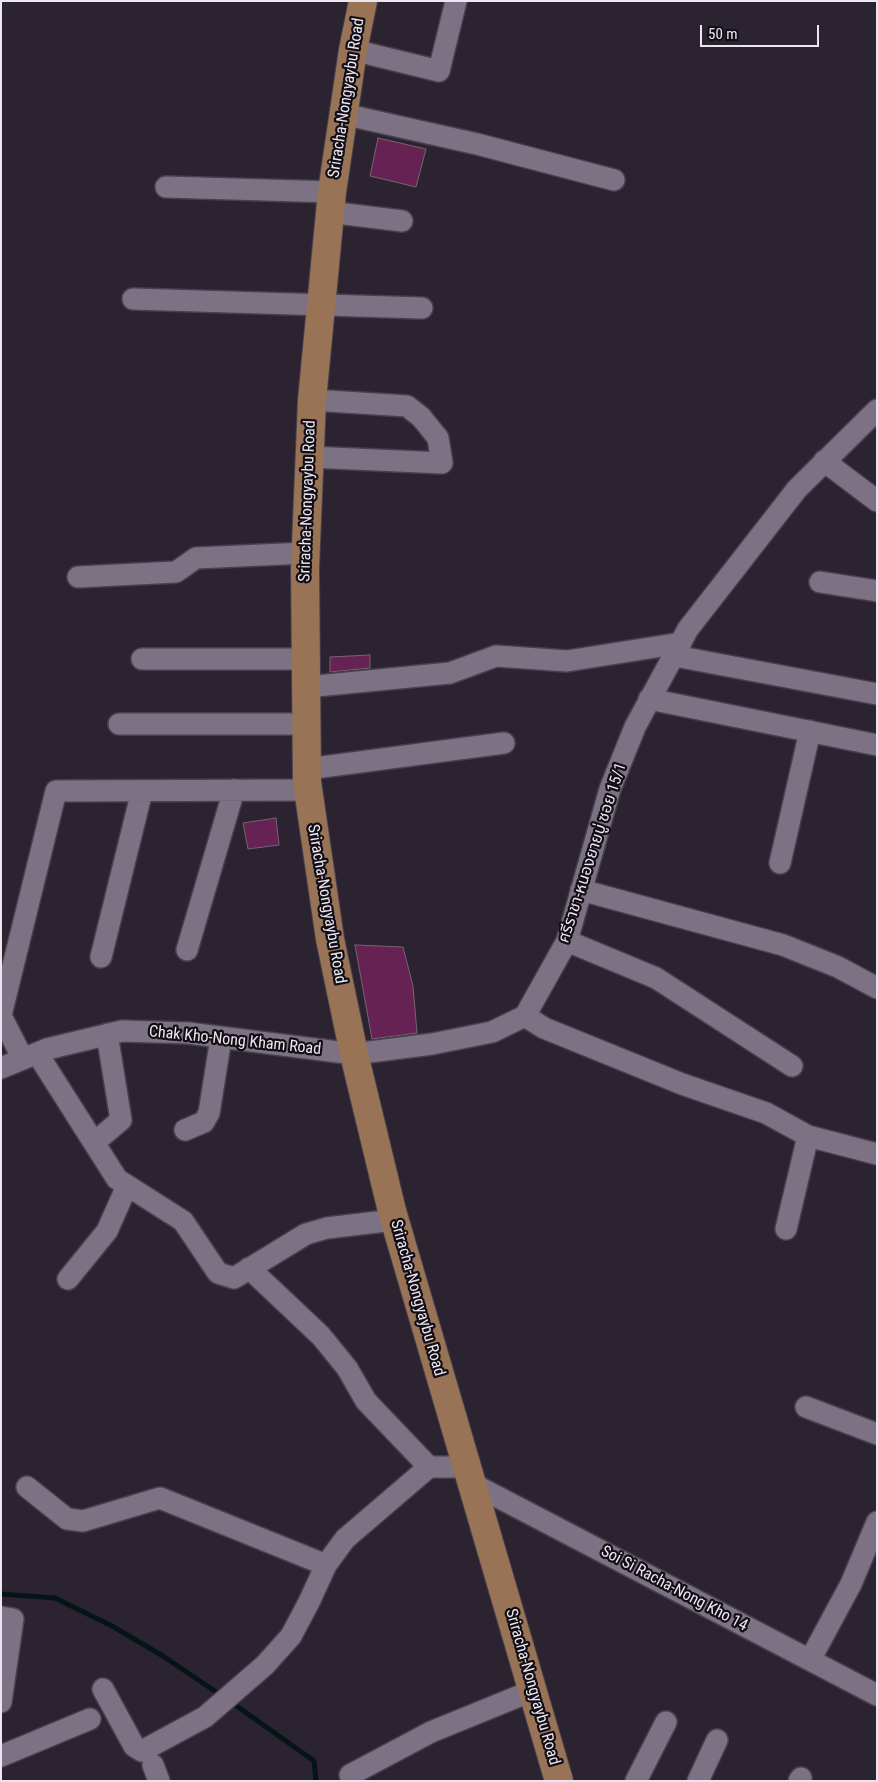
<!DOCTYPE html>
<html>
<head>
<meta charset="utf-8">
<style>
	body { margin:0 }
	#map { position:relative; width:878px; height:1782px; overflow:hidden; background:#2c2331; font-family:"Roboto Condensed",sans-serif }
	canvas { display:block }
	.frame { position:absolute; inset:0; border:2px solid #ece6f0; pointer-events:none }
	.scale { position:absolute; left:700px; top:25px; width:119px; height:22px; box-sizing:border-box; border:2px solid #ece6f0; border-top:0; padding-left:6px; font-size:15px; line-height:18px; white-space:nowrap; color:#ece6f0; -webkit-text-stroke:4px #120e15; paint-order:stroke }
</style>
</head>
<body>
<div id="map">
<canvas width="878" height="1782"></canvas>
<div class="frame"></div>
<div class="scale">50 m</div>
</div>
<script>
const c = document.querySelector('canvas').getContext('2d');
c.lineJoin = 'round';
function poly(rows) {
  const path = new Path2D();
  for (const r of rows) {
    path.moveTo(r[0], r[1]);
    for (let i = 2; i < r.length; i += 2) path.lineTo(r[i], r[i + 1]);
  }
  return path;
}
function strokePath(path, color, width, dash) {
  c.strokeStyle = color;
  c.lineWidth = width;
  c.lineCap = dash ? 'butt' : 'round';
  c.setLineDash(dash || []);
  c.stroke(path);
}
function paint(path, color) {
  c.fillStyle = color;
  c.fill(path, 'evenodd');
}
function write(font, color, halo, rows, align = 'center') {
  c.font = font + ' "Roboto Condensed","Noto Sans Thai",sans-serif';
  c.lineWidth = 4.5;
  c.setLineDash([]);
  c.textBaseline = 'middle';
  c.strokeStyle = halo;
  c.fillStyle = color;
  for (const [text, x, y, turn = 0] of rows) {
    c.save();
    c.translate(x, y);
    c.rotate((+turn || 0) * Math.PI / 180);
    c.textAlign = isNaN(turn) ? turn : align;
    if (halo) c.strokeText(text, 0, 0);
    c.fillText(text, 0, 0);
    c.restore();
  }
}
const stream = poly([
	[1,1594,55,1598,112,1626,163,1656,222,1696],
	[231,1702,314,1761,316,1781]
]);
const building = poly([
	[378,138,426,149,416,187,370,176,378,138],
	[370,655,370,668,330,672,330,657,370,655],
	[276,818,279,845,248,849,243,823,276,818],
	[355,945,403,947,413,986,417,1033,372,1039,355,945]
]);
const minor = poly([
	[353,50,439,71,456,1],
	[343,114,477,144,614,180],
	[166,187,332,192],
	[329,212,402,221],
	[133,299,422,308],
	[310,457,442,463,438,438,421,417,407,406,312,400],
	[824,461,877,501],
	[78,577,176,572,196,558,305,553],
	[820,582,877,591],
	[675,656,877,694],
	[142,659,305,659],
	[306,687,450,673,496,656,567,661,681,643],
	[649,699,877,745],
	[119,724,305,724],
	[307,769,504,743],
	[780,863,810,731],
	[581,890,783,945,838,967,877,988],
	[567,941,656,978,792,1066],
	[187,950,234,790],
	[101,957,142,791],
	[1,1015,56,791,308,790],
	[1,1016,23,1059],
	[525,1016,544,1028,682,1084,766,1113,808,1136,877,1154],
	[37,1053,117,1179,183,1221,218,1273,234,1278,306,1234,327,1228,394,1220],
	[1,1068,47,1049,122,1031,188,1033,354,1054,432,1044,492,1032,525,1016,567,941,610,789,635,727,688,629,797,489,877,410],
	[185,1130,204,1122,209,1113,221,1038],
	[102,1136,121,1120,107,1034],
	[786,1229,808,1136],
	[249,1268,321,1336,347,1368,366,1401,429,1467,467,1467],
	[68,1279,107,1231,127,1186],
	[806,1407,877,1434],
	[471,1483,877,1695],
	[27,1487,67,1519,83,1521,160,1498,326,1565],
	[1,1617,13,1619,1,1702],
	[810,1660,851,1584,877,1522],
	[103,1689,134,1746,142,1751,205,1717,265,1665,291,1636,309,1602,326,1565,345,1539,429,1467],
	[1,1756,90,1719],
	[153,1765,159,1781],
	[350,1775,431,1732,534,1690],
	[636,1781,666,1722],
	[698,1781,717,1740],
	[799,1781,801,1778]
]);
const major = poly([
	[363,1,353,50,332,192,312,400,305,568,307,782,330,939,354,1054,392,1211,559,1781]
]);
const streetNames = [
	["Sriracha-Nongyaybu Road",347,98,-81],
	["Sriracha-Nongyaybu Road",308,501,-88],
	["ศรีราชา-หนองยายบู่ ซอย 15/1",593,853,-72],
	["Sriracha-Nongyaybu Road",326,904,80],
	["Chak Kho-Nong Kham Road",235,1041,6],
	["Sriracha-Nongyaybu Road",417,1298,74],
	["Soi Si Racha-Nong Kho 14",674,1589,28],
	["Sriracha-Nongyaybu Road",532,1687,74]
];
strokePath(stream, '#051517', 5);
paint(building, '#672254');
strokePath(building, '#766470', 1);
strokePath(minor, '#48404d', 24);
strokePath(major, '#48404d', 30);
strokePath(minor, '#7d7283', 21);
strokePath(major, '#987355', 28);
write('16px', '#ece6f0', '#120e15', streetNames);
</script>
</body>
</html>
